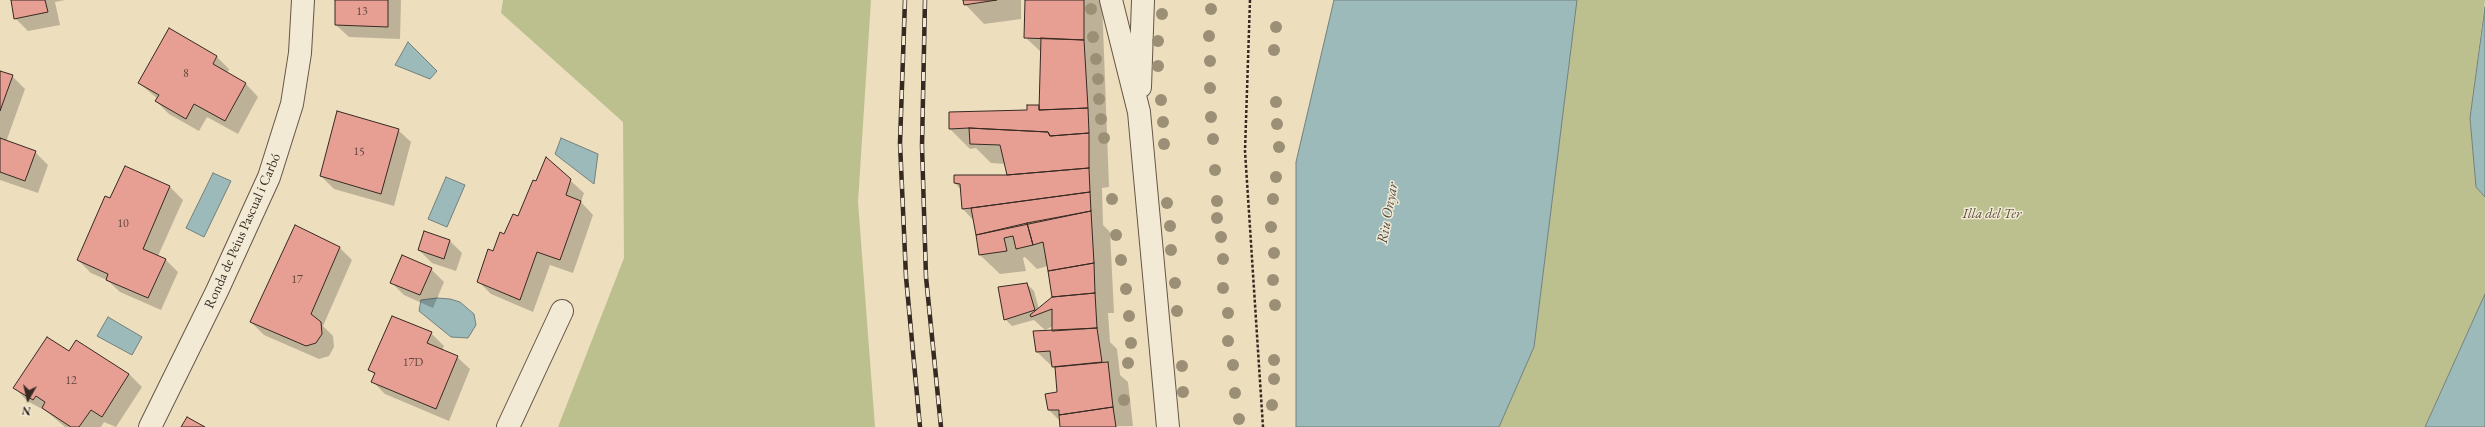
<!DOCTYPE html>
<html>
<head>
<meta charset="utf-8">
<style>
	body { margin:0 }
	#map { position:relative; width:2485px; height:427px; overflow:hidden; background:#eddebe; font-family:"EB Garamond",serif }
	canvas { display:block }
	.north { position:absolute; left:8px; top:379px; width:40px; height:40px; -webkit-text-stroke:3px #f3ead5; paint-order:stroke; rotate:188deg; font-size:11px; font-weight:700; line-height:16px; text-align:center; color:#362921 }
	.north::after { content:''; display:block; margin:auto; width:14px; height:18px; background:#362921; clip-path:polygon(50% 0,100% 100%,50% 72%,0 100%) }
</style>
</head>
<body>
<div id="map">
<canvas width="2485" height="427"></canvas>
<div class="north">N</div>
</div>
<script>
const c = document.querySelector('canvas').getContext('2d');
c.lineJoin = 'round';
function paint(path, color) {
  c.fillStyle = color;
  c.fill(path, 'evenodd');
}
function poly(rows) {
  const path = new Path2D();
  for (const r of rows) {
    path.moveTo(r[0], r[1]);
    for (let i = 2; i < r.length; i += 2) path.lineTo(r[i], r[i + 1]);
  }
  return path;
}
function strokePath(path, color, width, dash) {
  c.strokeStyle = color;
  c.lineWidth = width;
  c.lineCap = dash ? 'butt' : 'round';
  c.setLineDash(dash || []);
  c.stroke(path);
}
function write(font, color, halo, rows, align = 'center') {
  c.font = font + ' "EB Garamond",serif';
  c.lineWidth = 3;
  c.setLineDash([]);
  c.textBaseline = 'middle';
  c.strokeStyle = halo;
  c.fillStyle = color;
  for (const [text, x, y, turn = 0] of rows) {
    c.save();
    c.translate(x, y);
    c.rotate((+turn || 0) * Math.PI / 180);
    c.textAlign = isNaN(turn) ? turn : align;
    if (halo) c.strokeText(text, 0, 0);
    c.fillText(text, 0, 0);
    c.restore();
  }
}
const green = poly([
	[503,0,871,0,858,202,875,427,558,427,624,258,623,122,501,13],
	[1577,0,2485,0,2470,118,2476,187,2485,197,2485,294,2425,427,1499,427,1534,347]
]);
const water = poly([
	[1334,0,1577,0,1534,347,1499,427,1296,427,1296,162,1334,0],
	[2485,7,2485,197,2476,187,2470,118,2485,7],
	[408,42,437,71,430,79,395,65,408,42],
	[561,138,598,154,594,184,555,154,561,138],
	[213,173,231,181,204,237,186,228,213,173],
	[446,177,465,185,447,227,428,219,446,177],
	[2485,294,2485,427,2425,427,2485,294],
	[437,298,450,299,460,302,474,314,476,325,468,338,451,337,419,311,421,300,437,298],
	[108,317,142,337,132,355,97,336,108,317]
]);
const shadow = poly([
	[12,0,65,0,55,2,60,25,28,31,15,18],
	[336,0,401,0,400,39,349,37,336,25],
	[964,0,1021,0,1021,19,984,24,965,4],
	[1026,0,1102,0,1109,187,1102,188,1103,225,1110,232,1114,313,1108,313,1110,342,1117,349,1120,375,1128,382,1133,426,1061,427,1061,422,1049,410,1058,393,1057,371,1037,352,1053,331,1053,326,1045,330,1034,320,1012,326,1005,319,1027,284,1034,291,1039,309,1053,298,1048,266,1037,269,1025,257,1023,258,1026,271,1000,274,980,255,974,221,963,209,961,190,955,183,1009,176,1006,164,991,163,976,148,970,149,950,129,1028,110,1028,106,1040,106,1042,53,1025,37],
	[217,57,229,69,227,74,246,84,258,97,238,134,207,117,199,131,169,114,156,101,158,99,139,83],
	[214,59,216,59,211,69],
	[0,72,12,76,25,89,6,142,35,152,48,165,38,193,0,180],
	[398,130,411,142,394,206,334,189,321,176],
	[547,159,584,193,581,202,593,215,573,273,550,265,533,312,491,294,478,281,493,252,518,218],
	[125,168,170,187,183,200,158,256,165,259,178,272,161,310,120,292,107,280,91,273,78,260],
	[450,241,462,253,456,271,432,263,419,250],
	[340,248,352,260,323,326,333,336,334,347,329,356,319,359,264,335,251,322],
	[431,269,444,282,433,308,404,295,391,282],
	[431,333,444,346,442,350,457,357,470,369,449,421,385,394,372,381,375,375,369,369],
	[76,341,129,374,142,387,116,427,104,422,101,427,65,427,46,411,27,401,15,388,69,352]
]);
const building = poly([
	[11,0,45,0,48,12,14,19,11,0],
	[335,0,388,0,388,27,335,25,335,0],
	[963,0,997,0,964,5,963,0],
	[1025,0,1084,0,1084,40,1024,38,1025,0],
	[169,28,217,56,213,64,246,83,225,121,194,104,186,119,155,101,159,95,138,83,169,28],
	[1041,38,1084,40,1088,108,1039,110,1041,38],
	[0,71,13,75,0,111,0,71],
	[1027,105,1039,105,1039,110,1088,108,1089,133,1050,136,1048,132,969,128,949,129,949,112,1027,110,1027,105],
	[337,111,399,129,381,194,320,176,337,111],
	[969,128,1048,132,1050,136,1089,133,1089,168,1007,175,1000,145,970,144,969,128],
	[0,138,36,151,25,181,0,172,0,138],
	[546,157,571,179,566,195,581,201,560,260,537,252,520,300,477,282,488,249,493,251,500,232,504,234,513,214,518,216,533,180,536,181,546,157],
	[125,166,170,186,143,249,166,259,148,298,106,280,108,274,77,260,105,196,110,198,125,166],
	[1089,168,1090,192,971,208,962,209,960,184,954,183,954,175,1007,175,1089,168],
	[1090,192,1091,211,976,235,971,208,1090,192],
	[1091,211,1094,263,1048,271,1043,242,1033,245,1027,223,1091,211],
	[1027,223,1033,245,1016,249,1013,236,1004,238,1007,251,979,255,976,235,1027,223],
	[295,225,340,247,311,314,321,322,322,334,316,343,306,346,250,322,295,225],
	[424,231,450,240,444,259,418,250,424,231],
	[402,255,432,268,420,295,390,283,402,255],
	[1094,263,1095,293,1052,297,1048,271,1094,263],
	[1027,283,1035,310,1004,320,998,287,1027,283],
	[1095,293,1097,328,1052,331,1052,309,1031,317,1030,315,1052,297,1095,293],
	[392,316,432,332,427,343,458,356,436,409,371,382,375,373,368,370,392,316],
	[1097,328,1102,362,1052,367,1050,351,1036,352,1033,331,1097,328],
	[47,337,69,351,76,340,129,374,102,417,91,410,79,427,71,427,42,408,45,402,36,396,33,400,13,388,47,337],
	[1108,362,1113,407,1059,415,1059,410,1048,410,1045,394,1057,392,1055,367,1108,362],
	[1113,407,1116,427,1060,427,1059,415,1113,407],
	[187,417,205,427,181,427,187,417]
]);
const path = poly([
	[1250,0,1245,151,1263,427]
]);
const minor = poly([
	[1111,0,1139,112,1168,427],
	[1140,87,1143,0],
	[150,427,217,291,269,177,292,104,300,53,303,0],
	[508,427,562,311]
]);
const rail = poly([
	[905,0,900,143,906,277,920,427],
	[925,0,922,146,926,277,941,427]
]);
const trees = [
	[1091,9],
	[1211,9],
	[1162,14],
	[1276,27],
	[1209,36],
	[1093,37],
	[1158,41],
	[1274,50],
	[1096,59],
	[1210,61],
	[1158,66],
	[1098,79],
	[1210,88],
	[1099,99],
	[1161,100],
	[1276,102],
	[1211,117],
	[1101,119],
	[1163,122],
	[1277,124],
	[1104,138],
	[1213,139],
	[1164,144],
	[1279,147],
	[1215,170],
	[1276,177],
	[1112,199],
	[1273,199],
	[1217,201],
	[1167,203],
	[1217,218],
	[1170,226],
	[1271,227],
	[1116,235],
	[1221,237],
	[1171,250],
	[1274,253],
	[1223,259],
	[1121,260],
	[1273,280],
	[1175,283],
	[1223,288],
	[1126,289],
	[1275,305],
	[1177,311],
	[1228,313],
	[1129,316],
	[1228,341],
	[1131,343],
	[1274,360],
	[1128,363],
	[1233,365],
	[1182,366],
	[1274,379],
	[1183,392],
	[1235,393],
	[1124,400],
	[1272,405],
	[1239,419]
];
const numberNames = [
	["13",362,12],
	["8",186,74],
	["15",359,152],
	["10",123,224],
	["17",297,280],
	["17D",413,363],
	["12",71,381]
];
const parkNames = [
	["Illa del Ter",1992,214]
];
const streetNames = [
	["Ronda de Peius Pascual i Carbó",243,231,-66]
];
const waterNames = [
	["Riu Onyar",1388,213,-80]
];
paint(green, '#bcc08f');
paint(water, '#9cbaba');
strokePath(water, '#73807d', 1);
paint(shadow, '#0003');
paint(building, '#e79f94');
strokePath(building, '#362921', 1);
strokePath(minor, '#645648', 24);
strokePath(path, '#362921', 2.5, [3, 2]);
strokePath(minor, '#f3ead5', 22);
strokePath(rail, '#362921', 4.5);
strokePath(rail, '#f3ead5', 3, [9]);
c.fillStyle = '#9b8f76';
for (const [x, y] of trees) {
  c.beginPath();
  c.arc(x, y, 6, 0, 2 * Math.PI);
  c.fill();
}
write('12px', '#62463e', null, numberNames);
write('italic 14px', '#584f3c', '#f3ead5', parkNames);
write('14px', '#362921', '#f3ead5', streetNames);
write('italic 15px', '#504d47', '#f3ead5', waterNames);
</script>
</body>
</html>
